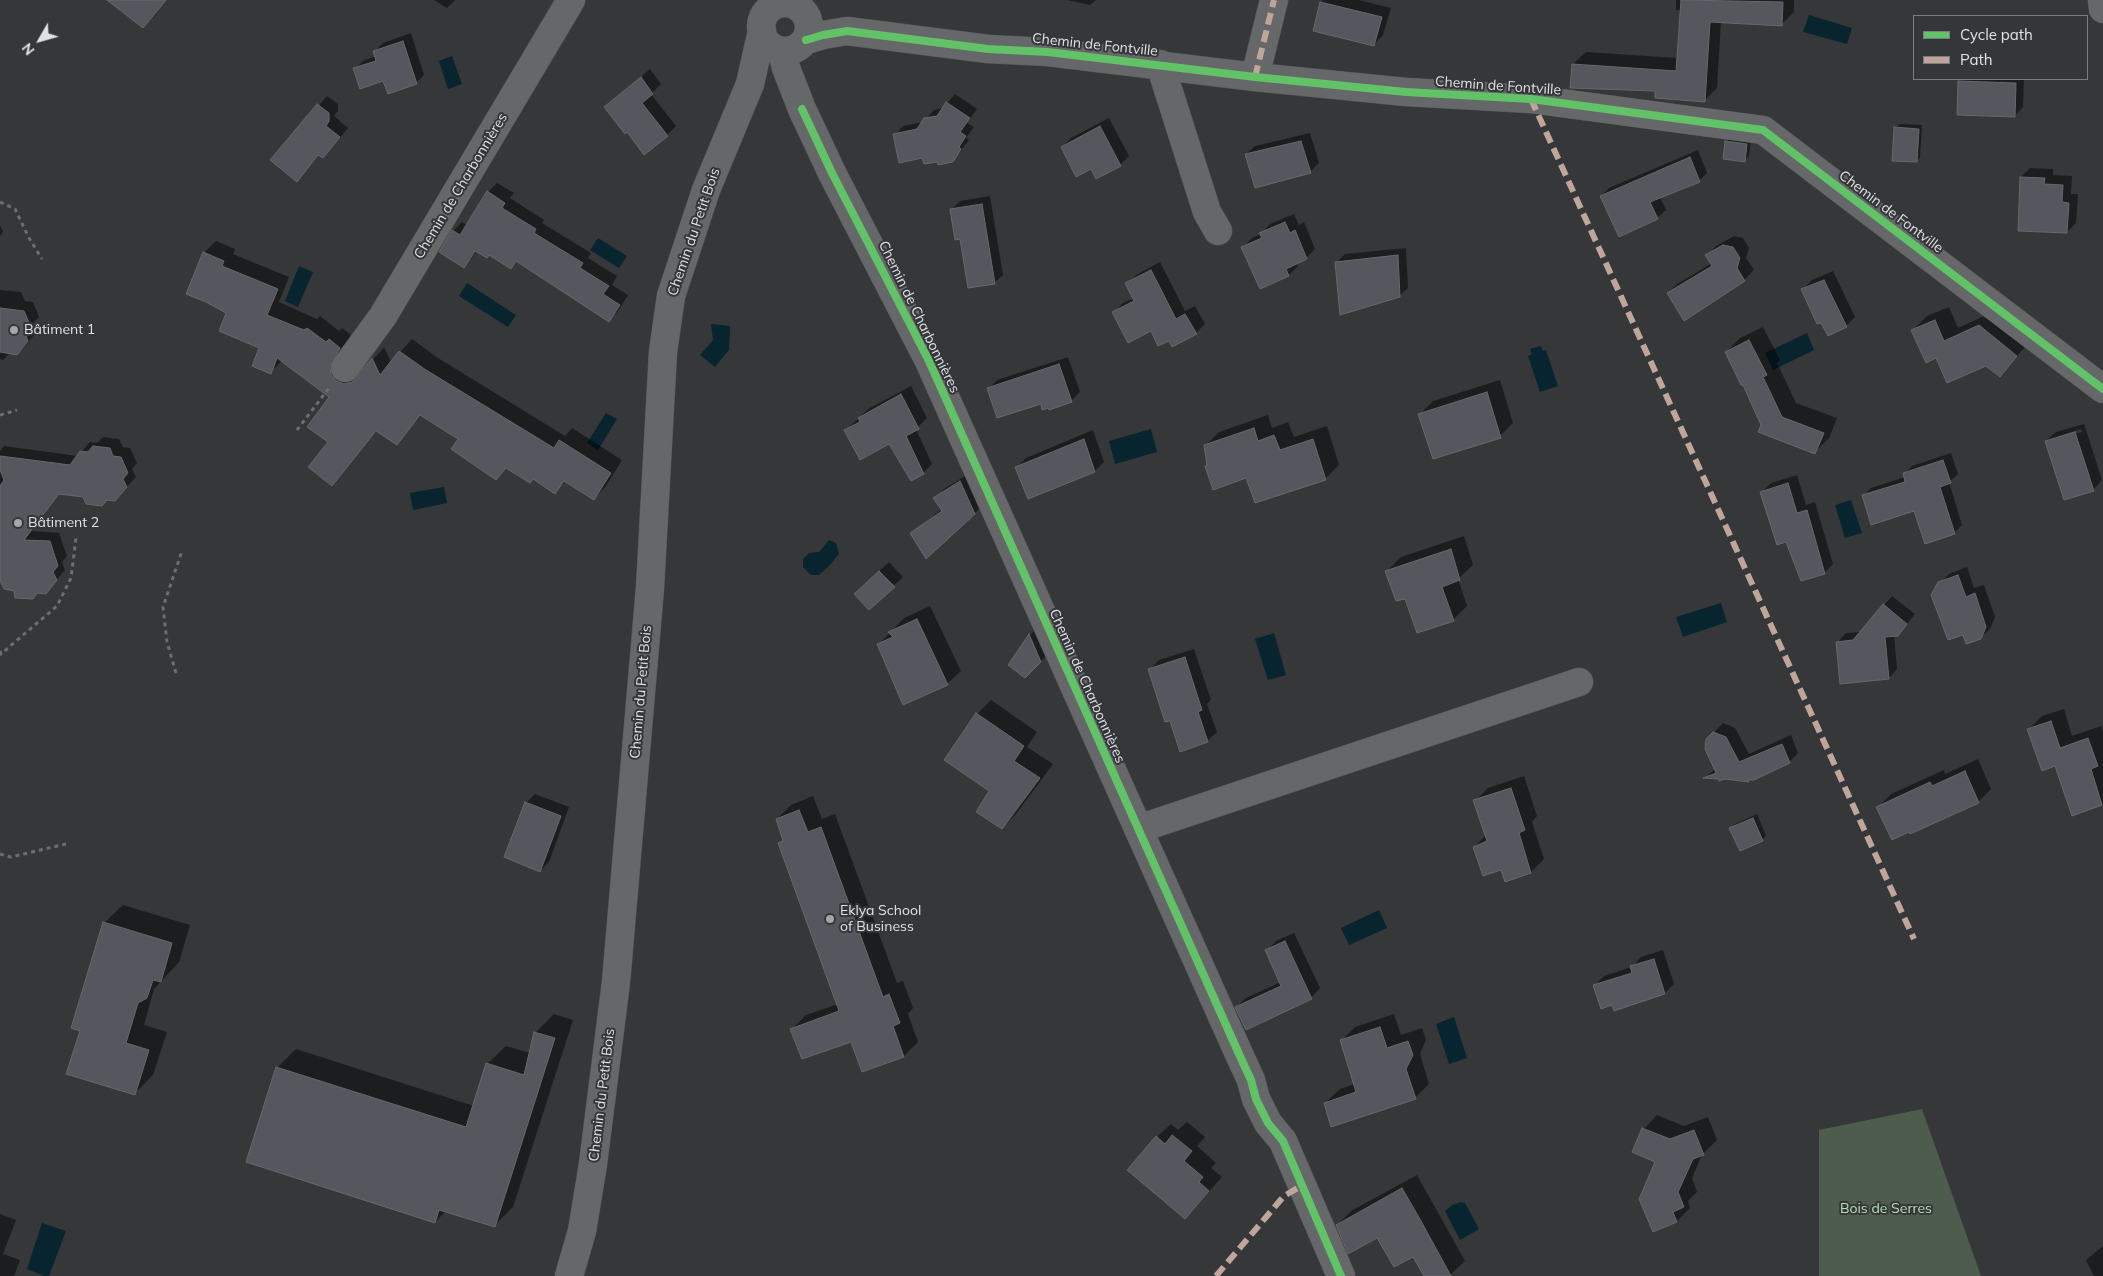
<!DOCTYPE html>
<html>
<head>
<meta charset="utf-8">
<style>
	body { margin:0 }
	#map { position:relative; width:2103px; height:1276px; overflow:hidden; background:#363739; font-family:Mulish,sans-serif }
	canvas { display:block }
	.legend { position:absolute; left:1913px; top:15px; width:175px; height:65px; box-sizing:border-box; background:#35363a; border:1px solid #7a7b7e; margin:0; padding:6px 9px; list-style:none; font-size:15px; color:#e1e2e4 }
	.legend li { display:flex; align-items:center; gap:10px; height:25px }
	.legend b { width:25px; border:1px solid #7a7b7e }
	.north { position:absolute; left:15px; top:15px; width:50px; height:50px; -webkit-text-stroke:4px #35363a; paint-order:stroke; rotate:232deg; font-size:14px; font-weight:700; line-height:20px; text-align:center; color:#e1e2e4 }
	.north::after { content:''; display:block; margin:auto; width:18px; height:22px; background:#e1e2e4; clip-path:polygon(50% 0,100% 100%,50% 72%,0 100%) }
</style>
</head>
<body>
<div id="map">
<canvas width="2103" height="1276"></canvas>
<ul class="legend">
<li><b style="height:6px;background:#61c268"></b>Cycle path</li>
<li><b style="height:6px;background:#c0a59a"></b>Path</li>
</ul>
<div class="north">N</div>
</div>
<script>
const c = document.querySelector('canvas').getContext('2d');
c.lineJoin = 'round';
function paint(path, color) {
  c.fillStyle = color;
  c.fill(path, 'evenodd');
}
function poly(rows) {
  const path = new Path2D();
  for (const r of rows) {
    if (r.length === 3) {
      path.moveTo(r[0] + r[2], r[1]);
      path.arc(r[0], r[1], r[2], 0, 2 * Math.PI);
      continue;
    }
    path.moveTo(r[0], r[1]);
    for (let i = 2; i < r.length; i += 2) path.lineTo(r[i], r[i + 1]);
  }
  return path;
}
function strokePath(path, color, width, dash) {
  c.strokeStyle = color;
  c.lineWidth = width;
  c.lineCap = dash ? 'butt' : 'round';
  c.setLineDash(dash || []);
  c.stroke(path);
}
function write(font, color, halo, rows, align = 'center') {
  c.font = font + ' Mulish,sans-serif';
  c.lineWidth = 4;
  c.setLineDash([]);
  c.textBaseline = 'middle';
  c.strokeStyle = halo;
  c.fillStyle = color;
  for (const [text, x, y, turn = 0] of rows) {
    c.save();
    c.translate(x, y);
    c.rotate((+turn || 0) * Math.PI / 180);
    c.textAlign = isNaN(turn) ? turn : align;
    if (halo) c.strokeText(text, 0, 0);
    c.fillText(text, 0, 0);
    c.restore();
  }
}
const green = poly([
	[1922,1109,1981,1276,1819,1276,1819,1130]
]);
const water = poly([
	[1809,15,1852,28,1847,44,1803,32],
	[452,56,462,84,448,89,439,61],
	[598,238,627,256,619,268,590,250],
	[299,266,313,272,298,307,285,301],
	[467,283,516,315,508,327,459,296],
	[711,324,730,326,729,350,715,367,700,355,713,340],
	[1807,333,1814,350,1773,370,1765,353],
	[1541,346,1543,351,1546,350,1558,386,1540,392,1528,356,1532,354,1530,349],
	[606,413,617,419,598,450,587,443],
	[1151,429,1157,452,1115,464,1109,441],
	[444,487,447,503,413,510,410,493],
	[1851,500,1862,533,1845,538,1835,505],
	[829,540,836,543,839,554,828,567,819,575,811,575,803,567,803,559,809,553,819,552],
	[1721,603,1727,622,1683,637,1676,617],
	[1274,633,1286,675,1268,680,1255,639],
	[1379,910,1387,928,1349,945,1341,928],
	[1454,1017,1467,1058,1449,1064,1436,1024],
	[1461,1202,1465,1203,1479,1229,1460,1240,1445,1211,1452,1205],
	[42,1223,66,1231,49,1276,44,1276,27,1269]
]);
const shadow = poly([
	[434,0,455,0,447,8],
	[1067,0,1096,0,1090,5],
	[1323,0,1359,0,1391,8,1383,35,1374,45,1321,2],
	[1676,0,1794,0,1794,12,1781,25,1721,21,1717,88,1704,101,1656,89,1573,64,1586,52,1678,58,1681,10,1676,10],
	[411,33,424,75,416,83,384,80,355,69,363,61,376,56,375,51,383,43],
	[650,69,661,84,651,94,676,126,667,135,627,131,605,108],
	[1962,79,2024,79,2023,107,2015,116,1959,82],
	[955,94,977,109,967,123,974,127,966,138,969,140,952,161,923,157,895,135,903,126,923,122,934,110,943,108],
	[327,96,338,104,338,111,334,116,348,128,332,147,323,156,319,154,297,180,272,160],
	[1109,118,1129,156,1120,165,1092,168,1062,147,1071,138],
	[1900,124,1922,125,1920,157,1916,161,1895,128],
	[1310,133,1319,163,1310,172,1246,154,1255,146],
	[1731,137,1751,140,1749,156,1745,160,1727,141],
	[1698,150,1707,173,1699,181,1660,197,1666,210,1657,218,1601,196,1609,188],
	[2030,168,2053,169,2053,175,2072,176,2071,194,2078,194,2076,223,2067,232,2021,177],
	[497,183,514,193,510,198,544,220,542,223,591,253,588,258,617,276,612,285,628,295,618,311,609,321,518,260,511,267,489,254,477,251,464,267,453,231,462,222,467,225,488,192],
	[990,196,1003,275,994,283,961,238,952,209,960,201],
	[1294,214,1299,225,1304,222,1315,249,1306,258,1296,263,1298,266,1289,275,1261,287,1243,247,1252,238,1261,234,1270,224],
	[0,225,3,232,0,236],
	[1734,236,1743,238,1749,248,1746,258,1754,270,1744,280,1684,319,1668,293,1677,284,1712,263,1707,255,1716,246],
	[216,241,235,249,233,254,289,277,279,302,317,319,320,316,339,331,342,328,351,335,341,353,357,372,363,371,384,347,391,362,412,339,438,358,565,436,572,428,622,460,606,486,594,499,566,481,555,492,534,478,507,467,496,478,459,439,422,414,397,443,377,431,332,485,330,442,331,397,283,360,270,372,261,347,228,313,204,253],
	[328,369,339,382,333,379],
	[1406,248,1408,288,1399,296,1337,262,1345,254],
	[1160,262,1185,311,1195,306,1205,324,1196,333,1169,340,1114,312,1123,303,1134,298,1127,284,1136,275],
	[1833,271,1855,317,1846,326,1802,290,1812,280],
	[0,290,21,292,25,301,33,302,39,317,33,323,37,331,26,345,17,354,10,353,3,360,0,359],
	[1949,307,1958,328,1993,312,2030,341,2000,376,1987,365,1937,356,1913,330,1927,316],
	[1763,327,1780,360,1777,363,1796,403,1837,418,1829,438,1815,452,1763,425,1744,383,1726,352,1740,338],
	[1068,357,1080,392,1071,401,1042,403,988,389,997,380],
	[1500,380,1513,423,1500,436,1420,414,1433,401],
	[911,386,927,418,916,429,932,464,923,473,890,443,846,430,868,409],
	[1268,415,1272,428,1288,422,1294,437,1327,426,1339,465,1325,479,1247,476,1208,464,1205,446,1219,432],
	[2084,424,2102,480,2093,490,2046,441,2056,432],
	[2081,429,2082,432,2056,439,2056,437],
	[1093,430,1104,462,1095,471,1029,497,1017,467,1026,458],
	[103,437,119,439,123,447,130,448,137,463,132,469,136,477,115,500,60,493,32,531,59,533,67,556,62,562,65,570,45,593,15,590,0,577,0,451,4,446,78,456,90,442,97,443],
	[1951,453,1958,474,1949,482,1962,525,1954,533,1915,510,1863,496,1871,488,1905,477,1904,474,1912,466],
	[970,473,984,504,975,513,912,533,942,509,935,498,944,489],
	[1797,475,1806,505,1815,502,1833,564,1824,573,1787,540,1762,492,1771,483],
	[1464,536,1473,565,1458,579,1467,606,1453,620,1405,597,1387,571,1401,557],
	[889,562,903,577,869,609,865,584],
	[1967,567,1974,588,1984,585,1995,617,1990,629,1980,638,1940,583,1949,574],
	[1892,596,1915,614,1906,625,1897,635,1894,635,1897,669,1889,678,1838,642,1846,633,1861,632],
	[930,606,961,671,947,684,879,644,904,618],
	[1039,626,1050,652,1025,677,1010,665,1030,635],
	[1194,649,1211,700,1207,704,1217,732,1207,741,1171,719,1150,669,1159,660],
	[991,700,1037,732,1027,747,1053,764,1016,814,1002,828,991,791,946,760,977,714],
	[2064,709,2072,736,2101,726,2103,732,2103,803,2072,814,2056,765,2029,729,2042,716],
	[1723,723,1735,728,1749,754,1791,735,1798,753,1789,762,1748,780,1706,777,1715,769,1707,740],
	[1978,759,1991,789,1978,802,1878,807,1891,794,1944,770,1945,774],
	[1524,776,1537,816,1532,822,1544,859,1531,872,1506,881,1501,868,1474,847,1486,835,1475,801,1488,788],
	[535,794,569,807,549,862,540,871,506,857,526,803],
	[813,796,822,819,835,814,897,983,903,981,913,1008,908,1014,918,1042,904,1056,863,1071,851,1040,792,1029,806,1015,838,1004,779,844,784,839,777,819,791,805],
	[1757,814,1766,836,1762,840,1731,828,1735,824],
	[123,905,190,925,179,962,154,989,144,1025,167,1032,153,1075,135,1093,82,1030,104,923],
	[1294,933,1320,988,1311,998,1236,1007,1246,998,1281,982,1267,950,1276,941],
	[1663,950,1674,984,1665,993,1613,1004,1595,985,1604,976,1632,967,1641,957],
	[554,1014,573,1020,513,1207,494,1226,446,1211,435,1222,247,1161,278,1067,296,1049,474,1106,487,1064,506,1046,530,1053,535,1033],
	[1394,1014,1401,1035,1422,1028,1426,1040,1420,1054,1429,1084,1415,1098,1325,1103,1340,1089,1355,1084,1341,1041,1355,1027],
	[1657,1115,1684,1126,1708,1117,1717,1140,1702,1155,1692,1178,1697,1192,1688,1201,1690,1208,1677,1221,1654,1231,1657,1161,1644,1129],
	[1187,1122,1205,1137,1197,1146,1216,1163,1211,1168,1222,1177,1185,1218,1157,1137,1171,1124,1178,1130],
	[1417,1175,1465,1261,1449,1276,1425,1276,1413,1255,1378,1236,1337,1225,1351,1211],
	[0,1214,16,1220,3,1254,20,1260,14,1276,0,1276],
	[2103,1246,2103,1276,2094,1276,2086,1260]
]);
const building = poly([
	[107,0,166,0,143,28,107,0],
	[1681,0,1783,2,1782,26,1710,22,1705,102,1655,98,1655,91,1570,88,1572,64,1676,71,1681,0],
	[1320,2,1382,17,1374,46,1313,31,1320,2],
	[403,41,417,84,388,94,383,81,360,89,353,68,376,61,373,51,403,41],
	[641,77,653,94,642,103,668,136,644,155,627,132,625,134,604,107,641,77],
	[1958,81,2016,83,2015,117,1957,115,1958,81],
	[946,102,970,118,960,132,966,136,959,147,961,149,953,162,938,165,937,162,924,164,922,158,899,163,893,134,917,129,924,118,937,116,946,102],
	[317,104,329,113,329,121,326,126,340,137,323,158,318,155,297,182,270,160,317,104],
	[1100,126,1121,166,1096,179,1091,169,1076,177,1061,147,1100,126],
	[1894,127,1919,129,1917,162,1892,161,1894,127],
	[1301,141,1311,173,1255,188,1245,154,1301,141],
	[1725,141,1747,144,1745,162,1723,159,1725,141],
	[1690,157,1700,182,1650,202,1658,219,1619,237,1600,196,1690,157],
	[2020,177,2045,178,2044,184,2063,185,2062,202,2069,203,2067,233,2018,231,2020,177],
	[487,191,505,203,502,208,536,229,534,233,583,263,580,268,609,286,603,294,620,305,609,322,516,261,511,269,489,255,487,258,475,251,464,268,439,252,452,230,460,235,487,191],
	[982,204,995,284,968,288,960,239,955,240,950,209,982,204],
	[1285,222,1290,233,1295,230,1307,259,1286,269,1289,276,1260,289,1241,247,1262,238,1259,233,1285,222],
	[1723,245,1733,247,1740,258,1737,268,1745,281,1684,321,1667,293,1712,266,1705,255,1723,245],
	[203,252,224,261,222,266,278,289,267,315,304,330,307,328,326,342,329,339,340,348,330,366,331,375,336,381,344,384,352,382,372,358,380,375,399,351,426,370,554,448,559,440,611,473,594,500,564,481,555,494,533,479,530,483,506,468,496,480,451,449,458,439,420,415,397,445,376,431,332,486,308,467,328,442,307,427,329,397,277,358,271,374,252,366,259,348,219,331,226,313,206,302,186,294,203,252],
	[1398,255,1400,297,1340,315,1335,262,1398,255],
	[1151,270,1176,319,1185,314,1197,334,1172,347,1169,341,1158,346,1151,331,1128,343,1112,312,1134,301,1125,283,1151,270],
	[1824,280,1847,327,1828,336,1821,323,1817,324,1801,289,1824,280],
	[0,308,24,311,31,327,25,333,28,341,17,355,0,352,0,308],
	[1935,320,1944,341,1979,325,2017,356,2000,377,1986,366,1947,383,1936,358,1926,363,1911,330,1935,320],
	[1749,340,1767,375,1763,377,1782,417,1824,433,1815,454,1758,432,1761,425,1743,385,1741,385,1725,352,1749,340],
	[1059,364,1072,402,1049,410,1048,408,1042,410,1041,404,997,418,987,388,1059,364],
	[1487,392,1501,438,1433,459,1418,414,1487,392],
	[901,394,919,429,906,436,924,474,911,481,889,444,860,460,844,430,860,422,858,418,901,394],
	[1254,428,1258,441,1274,435,1280,450,1313,439,1326,480,1255,503,1246,478,1213,490,1205,466,1207,465,1204,445,1254,428],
	[2075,432,2094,491,2064,500,2045,441,2075,432],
	[1084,439,1095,472,1028,499,1015,467,1084,439],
	[93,446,110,448,113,456,121,457,128,473,123,479,127,487,115,501,107,500,102,506,86,504,83,497,59,494,24,540,50,541,58,566,53,572,57,580,46,594,37,593,33,599,15,598,14,591,4,589,0,581,0,486,4,480,0,470,0,456,70,465,80,451,88,452,93,446],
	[1943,460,1951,483,1940,487,1955,534,1925,544,1914,511,1871,525,1862,495,1905,482,1903,473,1943,460],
	[960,481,975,514,926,559,910,533,942,511,933,498,960,481],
	[1788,483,1797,513,1807,510,1825,574,1801,581,1786,542,1777,545,1760,492,1788,483],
	[1451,549,1460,580,1442,587,1454,621,1417,633,1405,599,1396,601,1385,571,1451,549],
	[879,571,895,587,869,610,854,594,879,571],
	[1958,575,1966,597,1975,593,1986,627,1981,639,1966,644,1963,635,1948,640,1931,595,1938,582,1958,575],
	[1883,604,1907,624,1898,636,1885,637,1889,679,1840,684,1836,642,1853,640,1883,604],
	[917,619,948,685,903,705,877,644,893,637,888,632,917,619],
	[1029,634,1041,662,1025,678,1008,665,1029,634],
	[1185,657,1202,710,1198,712,1208,742,1180,752,1170,721,1165,722,1148,669,1185,657],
	[976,713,1024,746,1014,761,1040,778,1002,829,976,812,989,791,944,760,976,713],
	[2051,721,2060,748,2088,738,2098,766,2091,769,2102,805,2072,816,2055,766,2042,771,2027,729,2051,721],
	[1713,732,1726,737,1739,762,1782,744,1790,763,1754,780,1748,780,1749,782,1725,779,1719,781,1718,779,1703,778,1716,773,1705,749,1706,739,1713,732],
	[1965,771,1979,803,1910,834,1909,832,1892,840,1876,807,1930,782,1932,786,1965,771],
	[1511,788,1525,830,1519,833,1531,873,1505,882,1501,870,1483,876,1473,847,1487,841,1473,800,1511,788],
	[525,802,561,816,540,872,504,857,525,802],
	[799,810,808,832,821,827,883,997,889,994,900,1023,893,1026,904,1057,862,1072,851,1042,802,1059,790,1029,839,1011,778,843,783,841,776,819,799,810],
	[1753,818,1763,841,1740,851,1729,828,1753,818],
	[103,922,172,943,161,982,153,980,147,998,138,1003,126,1043,149,1050,135,1095,66,1074,80,1031,71,1028,103,922],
	[1285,941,1312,999,1246,1030,1235,1007,1281,986,1265,950,1285,941],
	[1654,959,1665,994,1614,1011,1612,1005,1601,1009,1593,985,1632,973,1630,966,1654,959],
	[1380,1027,1387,1048,1408,1041,1413,1055,1406,1069,1416,1099,1331,1127,1324,1103,1356,1092,1340,1040,1380,1027],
	[534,1032,555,1038,495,1227,439,1210,435,1223,246,1162,276,1067,466,1127,486,1063,524,1075,534,1032],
	[1642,1128,1670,1139,1694,1130,1704,1155,1693,1159,1678,1192,1684,1207,1673,1212,1677,1222,1653,1232,1639,1199,1655,1162,1632,1152,1642,1128],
	[1172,1135,1192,1151,1184,1161,1203,1177,1199,1182,1209,1191,1185,1219,1127,1170,1156,1136,1165,1144,1172,1135],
	[1402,1188,1421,1221,1451,1276,1424,1276,1413,1257,1394,1267,1377,1238,1348,1254,1336,1225,1402,1188]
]);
const path = poly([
	[0,202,15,209,29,238,42,259],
	[0,415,17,410],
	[297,430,329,388],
	[0,651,1,654,57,606,71,578,76,538],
	[176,673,167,642,163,607,182,551],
	[0,854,11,857,70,843]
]);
const minor = poly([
	[2102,0,2103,9],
	[785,27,24],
	[806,40,823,35,847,31,988,49,1048,52,1255,77,1406,92,1531,99,1763,130,2103,389],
	[782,51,786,68,802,109,832,173,929,361,1239,1054,1251,1080,1256,1099,1268,1123,1283,1141,1341,1276],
	[1160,64,1207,212,1218,231],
	[1255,77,1274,0],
	[345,368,383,316,571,0],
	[1138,829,1579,682],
	[569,1276,582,1231,593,1164,616,982,650,588,663,352,671,296,706,190,750,84,762,31]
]);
const quiet = poly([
	[1255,77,1274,0],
	[1531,99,1914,939],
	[1216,1276,1284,1196,1301,1186]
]);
const cycleway = poly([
	[806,40,823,35,847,31,988,49,1048,52,1255,77,1406,92,1531,99,1763,130,2103,389],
	[802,109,832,173,929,361,1239,1054,1251,1080,1256,1099,1268,1123,1283,1141,1341,1276]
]);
const markers = [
	[14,330,5,"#a5a6a8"],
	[18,523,5,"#a5a6a8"],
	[830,919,5,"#a5a6a8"]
];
const streetNames = [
	["Chemin de Fontville",1095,45,6],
	["Chemin de Fontville",1498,86,4],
	["Chemin de Charbonnières",461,186,-59],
	["Chemin de Fontville",1891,212,37],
	["Chemin du Petit Bois",694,232,-71],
	["Chemin de Charbonnières",919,317,64],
	["Chemin de Charbonnières",1087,686,66],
	["Chemin du Petit Bois",641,692,-85],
	["Chemin du Petit Bois",602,1095,-83]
];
const poiNames = [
	["Bâtiment 1",24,330],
	["Bâtiment 2",28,523],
	["Eklya School",840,911],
	["of Business",840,927]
];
const parkNames = [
	["Bois de Serres",1886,1209]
];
paint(green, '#4d5c4c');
paint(water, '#08242f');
paint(shadow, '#0007');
paint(building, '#55565e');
strokePath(building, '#686869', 1);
strokePath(minor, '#555557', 29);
strokePath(path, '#6e6e6f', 3, [4, 4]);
strokePath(minor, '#666768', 28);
strokePath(quiet, '#c0a59a', 6, [12, 6]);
strokePath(cycleway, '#61c268', 8);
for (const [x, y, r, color] of markers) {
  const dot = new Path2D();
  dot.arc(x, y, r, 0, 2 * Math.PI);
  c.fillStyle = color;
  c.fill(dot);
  strokePath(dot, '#35363a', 2);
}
write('14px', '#e1e2e4', '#35363a', streetNames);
write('14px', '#e1e2e4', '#35363a', poiNames, 'left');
write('14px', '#b5e2b0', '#35363a', parkNames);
</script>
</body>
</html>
